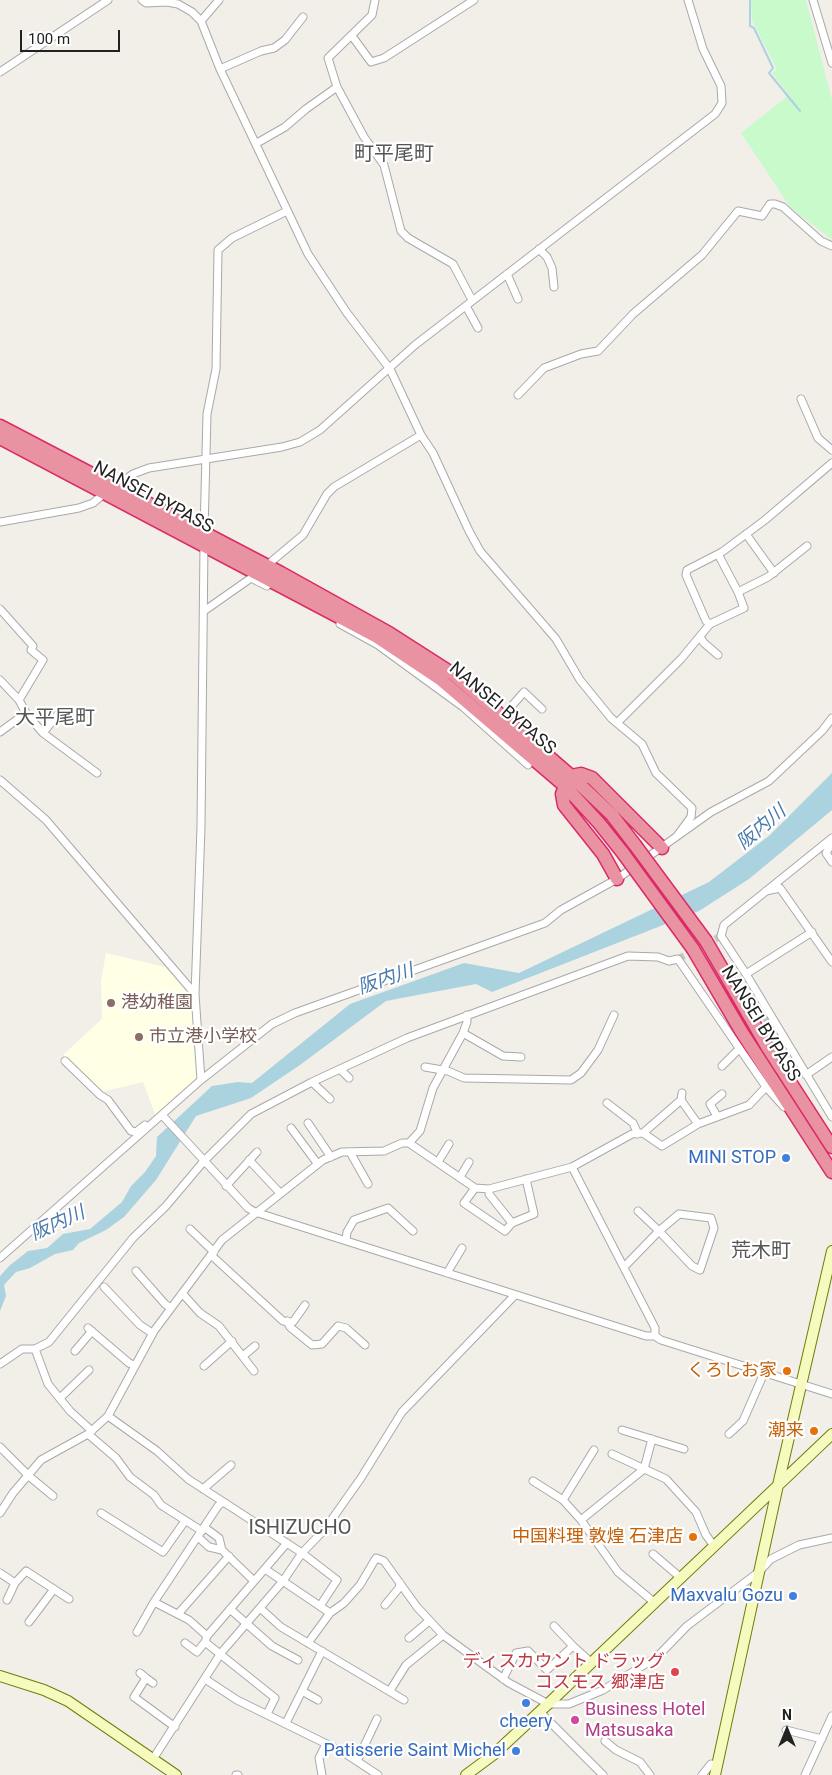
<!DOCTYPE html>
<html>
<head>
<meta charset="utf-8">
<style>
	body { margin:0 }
	#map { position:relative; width:832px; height:1775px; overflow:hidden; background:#f2efe9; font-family:Roboto,sans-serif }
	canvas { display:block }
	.north { position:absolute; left:762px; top:1705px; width:50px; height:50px; -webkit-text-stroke:4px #fff; paint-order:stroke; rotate:0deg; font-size:14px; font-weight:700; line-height:20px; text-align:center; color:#222 }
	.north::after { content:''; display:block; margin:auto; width:18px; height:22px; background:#222; clip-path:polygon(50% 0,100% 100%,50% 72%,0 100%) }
	.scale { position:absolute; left:20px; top:30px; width:100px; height:22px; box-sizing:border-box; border:2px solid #222; border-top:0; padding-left:6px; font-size:15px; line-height:18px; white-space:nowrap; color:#222; -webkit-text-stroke:4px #fff; paint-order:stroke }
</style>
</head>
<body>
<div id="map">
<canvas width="832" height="1775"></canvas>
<div class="north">N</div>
<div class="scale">100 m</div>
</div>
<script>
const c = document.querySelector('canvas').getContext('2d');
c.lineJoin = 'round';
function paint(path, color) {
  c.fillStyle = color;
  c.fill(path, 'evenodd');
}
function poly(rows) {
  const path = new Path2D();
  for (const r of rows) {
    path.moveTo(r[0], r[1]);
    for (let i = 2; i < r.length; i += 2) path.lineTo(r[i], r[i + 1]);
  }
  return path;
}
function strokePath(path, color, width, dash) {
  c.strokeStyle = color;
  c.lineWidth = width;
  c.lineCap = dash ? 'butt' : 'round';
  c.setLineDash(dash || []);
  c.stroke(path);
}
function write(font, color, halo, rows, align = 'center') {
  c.font = font + ' Roboto,"Noto Sans JP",sans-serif';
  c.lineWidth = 4.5;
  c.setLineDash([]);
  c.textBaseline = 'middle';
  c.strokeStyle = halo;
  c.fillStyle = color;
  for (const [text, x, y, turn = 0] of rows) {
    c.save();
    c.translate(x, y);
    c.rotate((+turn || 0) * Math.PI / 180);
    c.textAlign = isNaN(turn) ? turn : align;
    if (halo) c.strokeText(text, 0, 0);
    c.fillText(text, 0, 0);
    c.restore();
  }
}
const education = poly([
	[106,953,165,967,195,1000,198,1078,174,1097,174,1100,156,1117,143,1082,101,1092,63,1055,102,1019,101,981]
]);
const park = poly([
	[751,0,806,0,832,100,832,240,790,207,741,133,789,95,772,73,777,69,752,20]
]);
const water = poly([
	[832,773,832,810,749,879,699,911,492,992,476,984,386,1001,300,1065,251,1098,196,1116,156,1180,124,1217,106,1230,79,1243,73,1250,55,1254,30,1268,16,1272,4,1285,6,1296,0,1311,0,1276,9,1266,28,1251,47,1248,63,1234,90,1229,122,1202,131,1186,145,1172,156,1156,157,1137,212,1086,238,1082,252,1083,350,1004,464,963,519,973,709,882,770,835]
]);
const stream = poly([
	[750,0,750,26,754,28,773,68,769,73,800,111]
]);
const streetTunnel = poly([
	[678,959,721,936],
	[756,1029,771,1018]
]);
const street = poly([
	[142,0,146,3,167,2,178,4,192,12,201,21,220,69,308,254,347,313,390,369,421,435,433,453,469,531,480,551,556,639,580,680,611,718,642,744,656,773,692,808,691,817,677,836],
	[813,0,832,63],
	[201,21,219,0],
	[352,36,371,62,384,58,474,0],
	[220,69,261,51,274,48,285,40,303,17],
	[0,72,108,0],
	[337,87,364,137,384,165,401,231,408,238,453,264,472,300],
	[257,143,285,127,306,109,337,87,328,58,372,15,375,0],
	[539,249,547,257,552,268,554,287],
	[507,274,518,299],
	[466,306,478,328],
	[518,395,544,368,581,354,598,351,633,314,702,255,738,211,762,216,770,204,775,204,783,207,821,241,832,246],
	[801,399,818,438,832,450],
	[115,487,133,474,149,468,282,447,300,442,320,430,415,345,715,114,722,103,721,86,703,49,688,0],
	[0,522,79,508,93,503,106,492],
	[204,533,207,414,216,369,218,250,232,238,287,211],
	[746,534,774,573],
	[718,554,738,592],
	[272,561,303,535,327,494,334,487,421,435],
	[0,609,33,646,31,650,43,660,19,700],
	[204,611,251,578,267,586],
	[340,624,378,645,463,707,528,765],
	[710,624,706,621,686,575,687,570,722,552,765,520,832,463],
	[700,637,704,643,718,655],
	[0,680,19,700,26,713,0,732],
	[26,713,43,733,97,773],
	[503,716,524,692,542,709],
	[618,722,681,659,710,624,744,608,738,592,768,577,807,546],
	[43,733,57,715],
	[0,780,46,820,195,994,201,1080],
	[832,838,724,925,721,936,746,974,832,1117],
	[832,843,826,853,832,862],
	[766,891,780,888,832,962],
	[746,974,812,932],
	[195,994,201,827,204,544],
	[463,1033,503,1056,521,1057],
	[65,1061,100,1095,108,1100,131,1131,136,1132,145,1125],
	[722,1066,738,1050],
	[425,1067,448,1071,464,1078,571,1080,581,1073,598,1050,614,1015],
	[340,1069,349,1078],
	[806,1075,832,1057],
	[312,1082,330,1099],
	[682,1093,681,1100,698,1124],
	[607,1103,633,1123,638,1134],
	[162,1115,248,1208,255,1212,646,1336,655,1336,661,1340,832,1394],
	[717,1116,710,1104,722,1094],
	[308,1123,331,1157],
	[291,1128,317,1163],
	[643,1133,681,1100],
	[409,1143,420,1131,433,1088,463,1033,467,1022,467,1015],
	[350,1152,368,1184],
	[249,1160,280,1193],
	[438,1162,449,1144],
	[572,1167,655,1328,655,1336],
	[460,1177,469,1162],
	[226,1186,257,1152],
	[475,1188,464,1203,505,1231,512,1223,534,1214,526,1179],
	[489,1189,489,1194,512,1223],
	[190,1229,214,1252],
	[346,1240,347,1232,354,1220,388,1208,413,1231],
	[211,1255,283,1321,293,1322,305,1305],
	[0,1258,201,1080,272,1024,295,1013,545,923,561,910,617,879,711,812,769,781,822,731,832,718],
	[624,1267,659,1231,679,1214,711,1218,714,1228,700,1270,692,1266,659,1231,638,1211],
	[136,1271,165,1304,171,1308],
	[447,1273,462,1248],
	[104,1287,140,1325,152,1333],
	[182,1293,200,1313,219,1326,254,1371],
	[287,1321,290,1327,312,1345,322,1344,338,1326,346,1328,365,1345],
	[88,1328,129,1363,134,1365],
	[35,1349,48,1384,70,1411,92,1431],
	[75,1351,92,1331],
	[243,1356,255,1346],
	[0,1364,22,1349,35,1349,49,1342,133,1238,166,1206,204,1161,251,1114,312,1082,407,1038,628,956,658,957,669,961,678,959,766,1087],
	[204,1366,232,1341],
	[60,1398,89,1370],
	[108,1416,157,1451,188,1479,302,1553,337,1580,320,1606],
	[622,1430,684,1449],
	[88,1434,116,1458,130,1477,154,1495,161,1505,202,1531],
	[729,1434,743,1421,764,1373],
	[0,1447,30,1477,53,1496],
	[612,1454,666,1479,696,1512,706,1535,714,1546],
	[533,1481,563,1500,581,1520,618,1572,655,1603],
	[203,1489,231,1465],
	[563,1500,594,1450],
	[0,1513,13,1493,41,1460,88,1434,108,1416,154,1331,222,1240,323,1160,342,1152,384,1151,402,1143,409,1143,475,1188,489,1189,572,1167,632,1134,643,1133,662,1146,698,1124,749,1105,766,1087,784,1107],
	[101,1513,163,1552,185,1521],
	[581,1520,644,1469,652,1439],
	[204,1527,219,1538,222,1550],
	[198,1537,209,1547,222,1550,254,1581],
	[653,1554,681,1578],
	[265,1569,330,1613],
	[0,1573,15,1583,26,1571,69,1599],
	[7,1600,15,1583],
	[385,1605,399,1588,400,1583],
	[260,1608,281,1627,404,1700],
	[230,1609,272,1646,298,1660],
	[178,1614,229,1556],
	[29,1622,54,1589],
	[554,1626,573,1646],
	[137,1632,154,1602],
	[207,1636,189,1620,154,1602,218,1506,223,1502],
	[409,1638,429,1621],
	[185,1643,197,1652,205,1642],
	[308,1643,330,1613,344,1603,360,1585,376,1558,384,1561,417,1607,443,1635,509,1683,541,1700,548,1704,569,1704,603,1690,657,1657,687,1626,760,1571,771,1559,799,1545,832,1538],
	[140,1673,146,1678,134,1697,175,1727],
	[146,1678,153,1683],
	[205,1679,237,1700,343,1752,378,1775],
	[503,1679,516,1653,528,1651,547,1670,573,1646,592,1663],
	[391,1689,406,1665,443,1635],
	[302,1691,318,1700],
	[540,1712,603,1775],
	[267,1714,275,1698,205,1642,207,1636,287,1543],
	[286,1723,322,1651],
	[786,1730,822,1739],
	[605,1741,616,1750,640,1762,650,1775],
	[153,1759,221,1653,283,1581,302,1553,325,1529,361,1478,402,1412,515,1295],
	[357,1761,377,1719],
	[236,1775,238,1775],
	[322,1775,319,1758,326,1744],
	[702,1775,711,1764,718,1765],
	[805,1775,832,1716]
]);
const secondary = poly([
	[0,1676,44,1690,68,1701,176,1775],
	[466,1775,493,1755,548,1704,832,1434],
	[715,1775,778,1485,832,1251]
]);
const highway = poly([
	[0,426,281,573,389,633,453,674,571,776,612,815,635,845],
	[0,438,377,637,440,679,565,786,599,823,623,853],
	[571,776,581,774,592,778,662,848],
	[565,786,562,794,564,805,603,854,617,879],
	[706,941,768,1048,832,1147],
	[693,949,741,1031,832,1172]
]);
const highwayBridge = poly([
	[635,845,706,941],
	[623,853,693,949]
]);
const markers = [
	[111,1003,5,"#8d6e63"],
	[139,1037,5,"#8d6e63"],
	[786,1158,5,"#3f7fe0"],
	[787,1371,5,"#e8710a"],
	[814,1431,5,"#e8710a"],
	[693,1537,5,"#e8710a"],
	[793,1596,5,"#3f7fe0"],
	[675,1672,5,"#e0444e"],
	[526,1703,5,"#3f7fe0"],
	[575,1720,5,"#d1479c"],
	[516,1751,5,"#3f7fe0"]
];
const streetNames = [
	["NANSEI BYPASS",153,498,28],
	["NANSEI BYPASS",502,709,40],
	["NANSEI BYPASS",760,1024,58]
];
const educationNames = [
	["港幼稚園",121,1003],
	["市立港小学校",149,1037]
];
const shopNames = [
	["MINI STOP",776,1158],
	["Maxvalu Gozu",783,1596],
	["cheery",526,1722,"center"],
	["Patisserie Saint Michel",506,1751]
];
const foodNames = [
	["くろしお家",777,1371],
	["潮来",804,1431],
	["中国料理 敦煌 石津店",683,1537]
];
const healthNames = [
	["ディスカウント ドラッグ",665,1662],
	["コスモス 郷津店",665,1683]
];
const hotelNames = [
	["Business Hotel",585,1710],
	["Matsusaka",585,1731]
];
const waterNames = [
	["阪内川",762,828,-40],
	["阪内川",386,980,-19],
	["阪内川",58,1224,-24]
];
const quarterNames = [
	["町平尾町",394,155],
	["大平尾町",55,719],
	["荒木町",761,1252],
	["ISHIZUCHO",300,1529]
];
paint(education, '#ffffe5');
paint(park, '#c8facc');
paint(water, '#aad3df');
strokePath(stream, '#aad3df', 2);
strokePath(streetTunnel, '#c8c6c1', 7, [7, 3.5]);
strokePath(street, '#a9a9a9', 9);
strokePath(secondary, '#707d05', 12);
strokePath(highway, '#dc2a67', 15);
strokePath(street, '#fff', 7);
strokePath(secondary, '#f7fabf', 10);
strokePath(highway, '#e892a2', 12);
strokePath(highwayBridge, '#dc2a67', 15, []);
strokePath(highwayBridge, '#e892a2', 12);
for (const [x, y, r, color] of markers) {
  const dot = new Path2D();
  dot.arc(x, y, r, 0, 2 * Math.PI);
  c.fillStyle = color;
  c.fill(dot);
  strokePath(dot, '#fff', 2);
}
write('18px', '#222', '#fff', streetNames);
write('18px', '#785e54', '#fff', educationNames, 'left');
write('18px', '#366cbe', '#fff', shopNames, 'right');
write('18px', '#c56008', '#fff', foodNames, 'right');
write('18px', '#be3a42', '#fff', healthNames, 'right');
write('18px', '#b23c85', '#fff', hotelNames, 'left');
write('italic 19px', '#4a7aab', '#fff', waterNames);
write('20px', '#555', '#fff', quarterNames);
</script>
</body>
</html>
